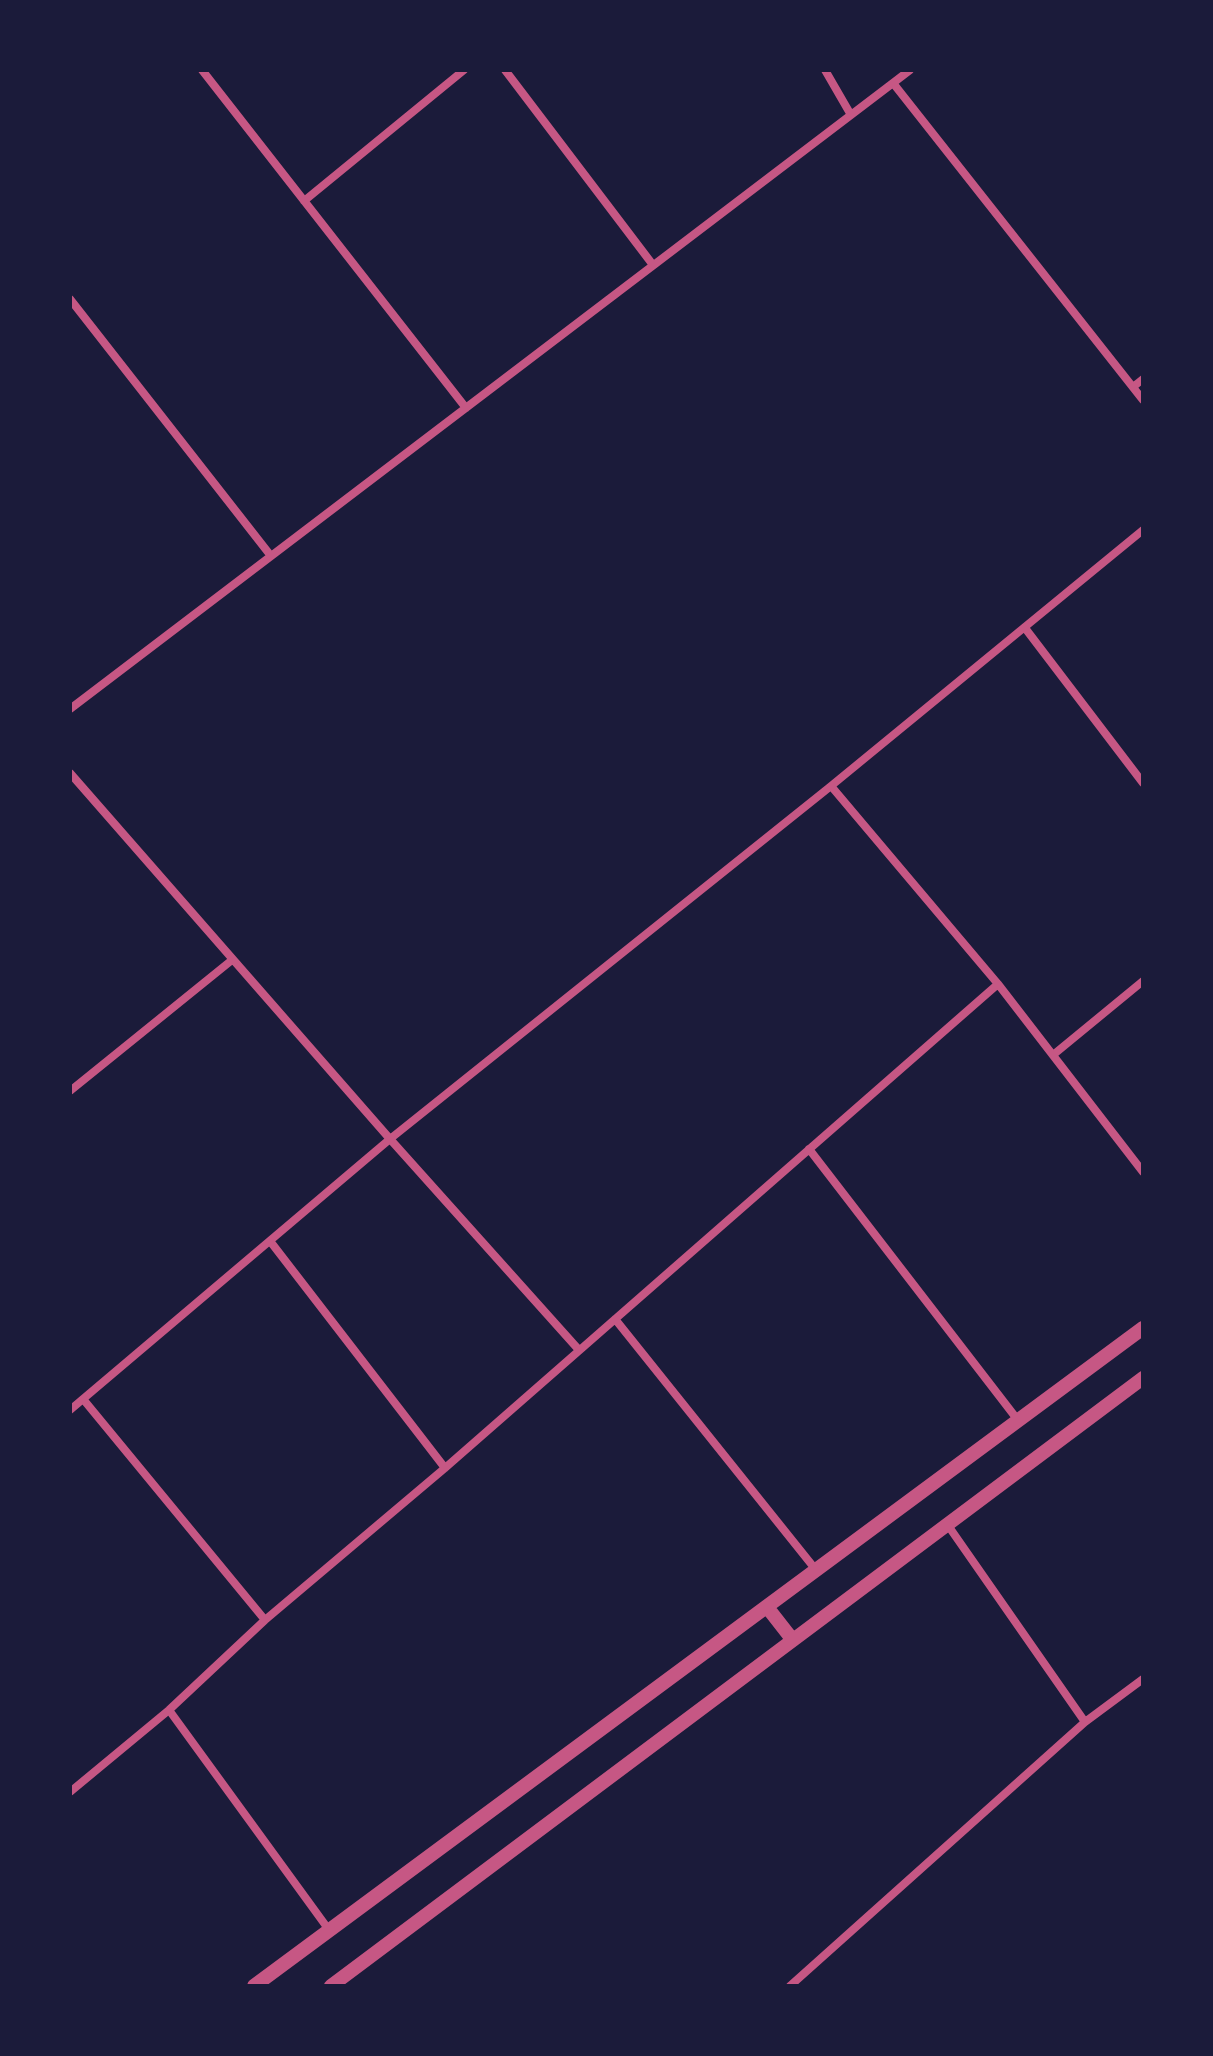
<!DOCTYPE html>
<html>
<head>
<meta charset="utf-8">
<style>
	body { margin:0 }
	#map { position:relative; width:1213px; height:2056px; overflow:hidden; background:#1b1b3a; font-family:"Golos Text",sans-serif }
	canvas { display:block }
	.frame { position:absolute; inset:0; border:72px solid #1b1b3a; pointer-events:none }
</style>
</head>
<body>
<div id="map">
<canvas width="1213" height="2056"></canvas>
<div class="frame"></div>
</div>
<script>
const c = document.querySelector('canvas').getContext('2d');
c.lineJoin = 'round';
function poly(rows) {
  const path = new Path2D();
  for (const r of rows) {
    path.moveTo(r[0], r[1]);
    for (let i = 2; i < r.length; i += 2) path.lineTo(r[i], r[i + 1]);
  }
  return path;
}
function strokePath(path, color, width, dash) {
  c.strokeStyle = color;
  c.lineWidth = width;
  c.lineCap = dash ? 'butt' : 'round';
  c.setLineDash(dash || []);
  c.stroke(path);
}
const minor = poly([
	[202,70,466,408],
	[505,70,653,265],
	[825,70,851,115],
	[910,70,893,83,1143,400],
	[304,201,464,70],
	[70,299,271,556],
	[1133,387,1143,379],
	[1025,628,1143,783],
	[70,709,893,83],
	[70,773,390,1139,831,786,1143,530],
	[831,786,998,984,1143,1172],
	[1053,1055,1143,981],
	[70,1091,232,960],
	[809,1149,1017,1419],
	[270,1241,445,1468],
	[615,1319,816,1570],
	[83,1399,265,1620],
	[70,1410,390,1139,579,1350],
	[947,1524,1085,1722],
	[169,1710,329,1930],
	[70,1792,169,1710,265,1620,445,1468,998,984],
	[790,1986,1085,1722,1143,1679]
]);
const tertiary = poly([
	[767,1607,792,1639],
	[254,1986,1143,1328],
	[331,1986,1143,1378]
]);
strokePath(minor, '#c65784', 8);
strokePath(tertiary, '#c65784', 14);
</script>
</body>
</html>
